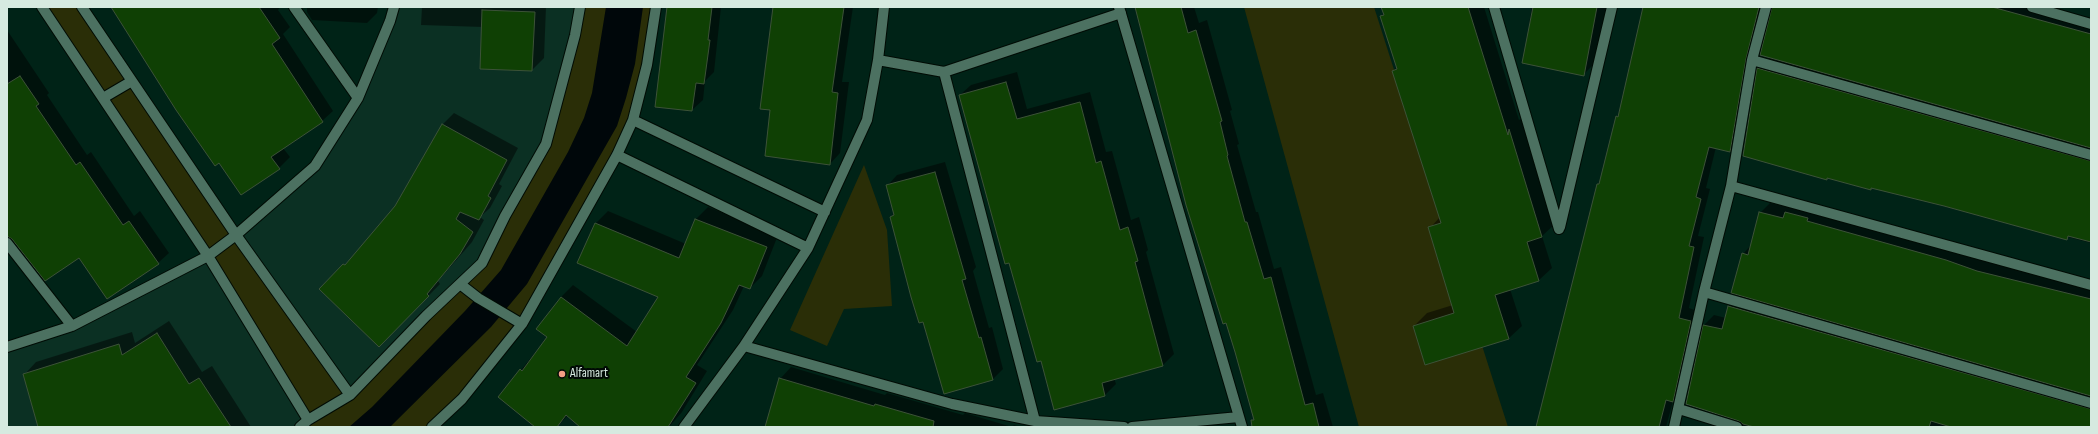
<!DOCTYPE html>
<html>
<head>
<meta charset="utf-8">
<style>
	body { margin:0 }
	#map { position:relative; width:2098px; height:434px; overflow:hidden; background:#002317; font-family:"Sofia Sans Condensed",sans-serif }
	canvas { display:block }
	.frame { position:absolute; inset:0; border:8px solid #d6eae0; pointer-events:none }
</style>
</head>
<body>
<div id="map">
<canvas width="2098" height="434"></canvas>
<div class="frame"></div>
</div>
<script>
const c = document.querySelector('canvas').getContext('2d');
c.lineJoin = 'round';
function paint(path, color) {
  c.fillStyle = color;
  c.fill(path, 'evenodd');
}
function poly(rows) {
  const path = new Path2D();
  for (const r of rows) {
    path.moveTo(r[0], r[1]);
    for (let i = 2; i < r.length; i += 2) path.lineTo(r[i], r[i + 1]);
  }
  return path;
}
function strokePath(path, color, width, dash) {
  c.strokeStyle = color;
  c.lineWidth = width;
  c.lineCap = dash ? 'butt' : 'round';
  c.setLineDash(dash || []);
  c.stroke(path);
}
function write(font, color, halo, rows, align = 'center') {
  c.font = font + ' "Sofia Sans Condensed",sans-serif';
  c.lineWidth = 4;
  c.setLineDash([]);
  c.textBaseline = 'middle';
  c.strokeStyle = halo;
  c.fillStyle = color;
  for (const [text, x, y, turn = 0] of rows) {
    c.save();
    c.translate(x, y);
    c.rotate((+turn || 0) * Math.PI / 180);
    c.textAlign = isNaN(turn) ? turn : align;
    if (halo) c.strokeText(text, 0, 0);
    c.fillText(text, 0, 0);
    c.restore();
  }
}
const built = poly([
	[393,7,580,7,546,144,482,263,350,395,236,235,315,166,358,98],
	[208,256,308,420,300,427,7,427,7,347,72,326]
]);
const green = poly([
	[42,7,82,7,350,395,482,263,546,144,580,7,656,7,633,120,531,309,432,427,300,427,308,420],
	[1244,7,1374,7,1508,427,1359,427],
	[864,165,887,230,892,306,844,309,827,346,790,330]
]);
const water = poly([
	[606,7,643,7,635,64,626,98,617,126,527,284,491,327,390,427,349,427,372,407,465,311,501,270,568,152,584,118,592,93]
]);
const shadow = poly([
	[111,7,280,7,278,10,290,27,283,34,333,111,322,121,283,148,290,157,279,168,219,162,215,165],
	[307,7,378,7,377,13,367,23,312,20,307,12],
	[422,7,546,7,544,58,532,70,483,27,421,25],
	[669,7,721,7,714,72,705,81,703,100,692,110],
	[774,7,853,7,842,82,849,82,840,153,830,164,771,109],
	[1135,7,1194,7,1199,23,1207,20,1232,110,1230,111,1239,144,1237,145,1256,212,1258,212,1274,269,1281,267,1316,395,1323,393,1333,427,1258,427],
	[1382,7,1484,7,1519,120,1522,118,1555,224,1542,236,1552,268,1539,280,1510,289,1522,326,1509,338,1426,364,1414,326,1427,313,1453,305,1430,228,1440,217,1393,71,1397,67,1381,16,1384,13],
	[1532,7,1606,7,1594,64,1584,74,1529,24],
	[1644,7,1767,7,1740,141,1730,151,1716,147,1706,188,1710,189,1698,236,1704,237,1689,308,1700,312,1683,391,1673,401,1666,427,1537,427,1598,184,1601,180,1617,117,1619,114],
	[1773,7,2038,7,2091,21,2091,243,2068,237,2067,239,1872,187,1870,189,1758,69,1770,57],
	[7,30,49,93,47,95,87,155,91,152,134,216,140,211,169,253,158,263,13,238,7,235],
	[1017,72,1027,109,1090,92,1106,152,1112,151,1131,220,1139,217,1148,250,1146,252,1174,354,1163,365,1114,378,1116,384,1105,395,1055,408,960,95,971,85],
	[454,113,518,148,499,184,502,186,490,208,480,217,484,220,472,242,438,281,440,284,379,346,320,289,356,254,396,206,442,125],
	[945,162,976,267,973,271,989,328,992,327,1003,369,993,379,924,321,891,217,894,213,887,186,897,175],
	[1770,203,1791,208,1796,203,2091,286,2091,427,1726,427,1735,418,1687,404,1704,325,1714,315,1726,318,1729,306,1740,295,1743,254,1751,245,1760,213],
	[708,207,778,235,762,276,750,288,744,286,733,310,697,365,707,371,682,412,669,427,582,427,568,415,557,427,536,427,521,370,548,337,561,297,573,285,637,332,660,297,579,262,596,223,608,211,686,244,696,219],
	[169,321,202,372,212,366,251,427,40,427,24,375,36,362,132,332,135,343],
	[791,367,885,395,887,393,963,415,965,413,1012,427,1014,425,1020,427,766,427,780,379]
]);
const building = poly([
	[111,7,259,7,280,38,272,44,323,122,271,157,280,169,241,195,219,163,215,166,176,110,111,7],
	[667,7,712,7,708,40,710,40,704,84,696,83,692,111,655,107,667,7],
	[773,7,844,7,832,92,838,93,830,165,765,156,770,110,760,109,773,7],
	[1135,7,1181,7,1188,33,1196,30,1222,121,1220,122,1228,155,1227,156,1245,222,1247,222,1264,279,1271,277,1305,405,1313,403,1319,427,1252,427,1251,420,1254,420,1235,352,1226,323,1223,324,1186,205,1135,7],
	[1381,7,1468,7,1508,135,1509,129,1542,237,1527,242,1539,281,1495,295,1509,339,1425,365,1413,326,1454,313,1428,227,1441,223,1392,71,1397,69,1380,16,1384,15,1381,7],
	[1533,7,1597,7,1584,76,1522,63,1533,7],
	[1643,7,1759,7,1746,59,1730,152,1709,147,1696,197,1701,199,1689,246,1694,247,1679,318,1691,321,1673,402,1666,400,1659,427,1536,427,1597,184,1599,184,1616,116,1618,117,1643,7],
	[1772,7,1992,7,2091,34,2091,148,1760,55,1772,7],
	[482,10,535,12,532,71,480,69,482,10],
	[1757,68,2091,161,2091,242,2068,236,2067,240,1944,206,1871,188,1871,190,1827,178,1827,180,1743,156,1757,68],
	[20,76,39,104,36,106,76,165,80,162,123,225,129,221,159,264,107,299,79,258,45,281,12,239,7,236,7,84,20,76],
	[1006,82,1017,119,1080,102,1096,163,1101,161,1120,230,1128,227,1138,261,1135,262,1163,366,1102,383,1105,396,1054,410,1041,361,1037,362,1009,263,1005,264,959,95,1006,82],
	[442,124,507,160,488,196,491,198,479,220,460,212,456,219,473,232,460,254,427,294,429,296,379,347,319,289,343,264,345,265,395,206,442,124],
	[935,172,966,279,962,280,979,338,981,337,993,380,944,394,923,322,919,323,911,297,890,217,894,215,886,185,935,172],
	[1759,212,1783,218,1785,212,1808,218,1807,221,1946,260,1977,271,2091,299,2091,396,1731,293,1742,253,1748,255,1759,212],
	[695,219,767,247,750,289,739,285,721,323,686,377,696,383,668,427,580,427,566,415,557,427,535,427,498,397,520,369,522,371,547,337,536,329,561,297,627,346,658,297,577,263,595,223,679,258,695,219],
	[1728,306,2091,409,2091,427,1951,427,1931,421,1929,427,1754,427,1743,424,1739,421,1686,404,1703,325,1722,329,1728,306],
	[157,333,189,384,199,378,231,427,38,427,23,374,119,344,122,355,157,333],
	[779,378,874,406,875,404,934,421,933,427,765,427,779,378]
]);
const street = poly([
	[42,7,208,256,308,420],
	[82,7,236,235,350,395],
	[294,7,358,98],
	[1119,7,1242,427],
	[1494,7,1559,229],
	[2032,7,2091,24],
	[878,60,944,72,1121,13],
	[1752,60,2091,155],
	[944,72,1035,421],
	[103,98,132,81],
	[633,120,825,212],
	[617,155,808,248],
	[1731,186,2091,285],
	[1560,227,1612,7],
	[7,243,72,326],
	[460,284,478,298,522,324],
	[1704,292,2091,403],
	[744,346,952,404,1035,421,1124,427],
	[7,347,72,326,208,256,236,235,315,166,358,98,390,21,394,7],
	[1679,409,1737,427],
	[300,427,308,420,350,395,426,316,482,263,505,216,546,144,575,35,580,7],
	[432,427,462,399,522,324,617,155,633,120,647,65,656,7],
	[684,427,744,346,808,248,867,120,878,60,884,7],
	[1132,427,1239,417],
	[1674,427,1704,292,1731,186,1752,60,1766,7]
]);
const markers = [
	[562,374,4,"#f39f84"]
];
const poiNames = [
	["Alfamart",570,374]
];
paint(built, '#0b3023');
paint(green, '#2a2e07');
paint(water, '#00070a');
paint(shadow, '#0007');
paint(building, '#0f4004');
strokePath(building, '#3c5238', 1);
strokePath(street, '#000b04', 12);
strokePath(street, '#4c7161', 10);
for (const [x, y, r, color] of markers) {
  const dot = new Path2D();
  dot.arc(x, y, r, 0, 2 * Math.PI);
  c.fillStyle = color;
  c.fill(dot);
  strokePath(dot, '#000905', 1.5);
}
write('13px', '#d6eae0', '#000905', poiNames, 'left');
</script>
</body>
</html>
